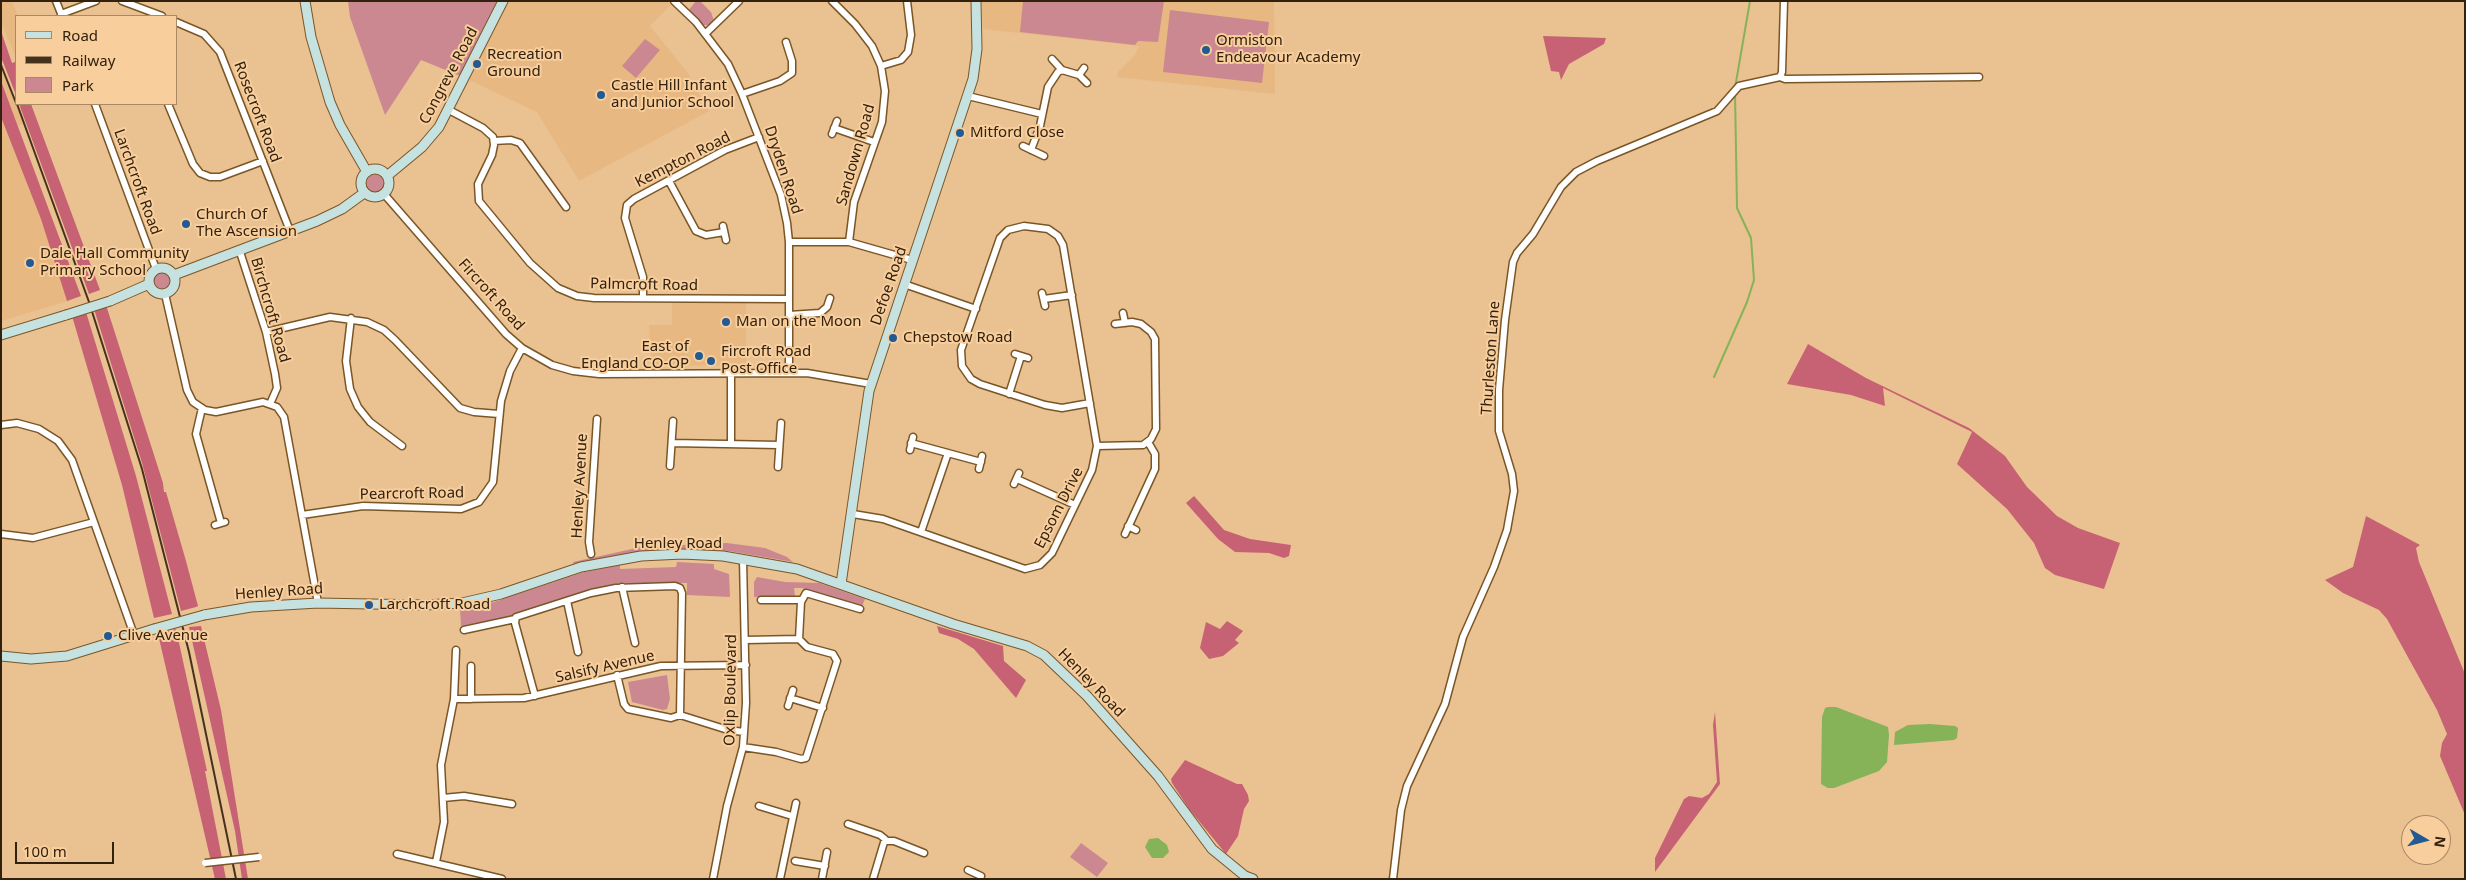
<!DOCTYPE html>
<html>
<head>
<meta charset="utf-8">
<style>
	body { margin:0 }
	#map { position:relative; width:2466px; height:880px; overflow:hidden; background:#eac191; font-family:"Noto Sans",sans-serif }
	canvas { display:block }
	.frame { position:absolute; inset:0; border:2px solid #31210e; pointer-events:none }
	.legend { position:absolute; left:15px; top:15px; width:162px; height:90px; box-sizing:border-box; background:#f8ce9d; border:1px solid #a88964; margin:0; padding:6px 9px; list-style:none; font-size:15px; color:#31210e }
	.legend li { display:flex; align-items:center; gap:10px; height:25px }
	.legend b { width:25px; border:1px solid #a88964 }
	.north { position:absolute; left:2401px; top:815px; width:50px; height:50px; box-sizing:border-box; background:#f8ce9d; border:1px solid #a88964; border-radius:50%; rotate:98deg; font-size:14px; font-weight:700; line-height:20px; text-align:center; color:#31210e }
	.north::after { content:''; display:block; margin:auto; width:18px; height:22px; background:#225b93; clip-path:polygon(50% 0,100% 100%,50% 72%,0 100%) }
	.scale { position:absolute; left:15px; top:842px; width:99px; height:22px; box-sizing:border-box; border:2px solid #31210e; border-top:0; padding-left:6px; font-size:15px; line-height:18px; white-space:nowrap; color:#31210e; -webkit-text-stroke:4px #f8ce9d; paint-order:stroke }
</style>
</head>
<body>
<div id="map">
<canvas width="2466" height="880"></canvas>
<div class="frame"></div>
<ul class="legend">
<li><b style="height:6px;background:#c5e2e1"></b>Road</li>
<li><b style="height:6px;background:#45321c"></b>Railway</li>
<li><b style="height:14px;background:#cc8891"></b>Park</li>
</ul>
<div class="north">N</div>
<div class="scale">100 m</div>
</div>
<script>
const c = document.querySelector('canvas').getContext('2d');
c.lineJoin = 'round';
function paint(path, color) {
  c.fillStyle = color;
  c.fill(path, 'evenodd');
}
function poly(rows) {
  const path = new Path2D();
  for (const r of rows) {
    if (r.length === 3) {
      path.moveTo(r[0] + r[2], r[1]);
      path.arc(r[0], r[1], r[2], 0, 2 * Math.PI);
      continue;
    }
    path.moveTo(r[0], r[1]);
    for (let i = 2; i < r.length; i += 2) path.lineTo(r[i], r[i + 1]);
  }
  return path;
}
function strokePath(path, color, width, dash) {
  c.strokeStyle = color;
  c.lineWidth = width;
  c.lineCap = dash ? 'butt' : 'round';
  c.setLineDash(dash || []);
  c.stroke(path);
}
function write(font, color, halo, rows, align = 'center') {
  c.font = font + ' "Noto Sans",sans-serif';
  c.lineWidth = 4;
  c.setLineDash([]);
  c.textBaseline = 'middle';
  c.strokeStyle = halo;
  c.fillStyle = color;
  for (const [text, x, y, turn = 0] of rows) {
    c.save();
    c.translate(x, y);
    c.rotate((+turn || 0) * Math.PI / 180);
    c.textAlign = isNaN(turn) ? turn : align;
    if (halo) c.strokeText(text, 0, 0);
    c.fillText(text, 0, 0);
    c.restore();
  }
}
const built = poly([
	[1,1,12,1,18,16,16,58,1,22],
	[508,1,666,1,671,5,650,26,688,73,709,111,579,181,537,112,469,80],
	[981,1,1274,1,1275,94,1117,77,1118,72,1135,55,1139,46,983,29],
	[1,64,26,123,6,130,47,225,71,300,1,321],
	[672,302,746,303,746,365,652,366,649,325,672,325]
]);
const green = poly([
	[348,1,503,1,465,78,421,60,385,115,350,17],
	[696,1,700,1,711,12,714,21,711,25,702,25,688,11],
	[1023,1,1164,1,1158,42,1138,41,1135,45,1020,32],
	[1170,10,1269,22,1262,83,1163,72],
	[645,39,660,50,636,78,622,66],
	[375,184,10],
	[162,281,10],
	[727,543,765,548,787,557,793,562,729,551,697,550,640,552,574,565,573,562,641,547],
	[677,562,714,564,714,569,729,574,730,597,687,595,687,583,628,583,570,597,511,616,461,626,460,609,494,602,584,572,620,565,620,569,676,567],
	[757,577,785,582,819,583,865,599,862,606,802,588,794,588,795,596,754,597,754,582],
	[667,675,670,699,667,709,663,710,632,702,628,682],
	[1081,843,1108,863,1097,877,1070,857]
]);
const forest = poly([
	[1,31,12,63,15,62,16,66,16,95,1,57],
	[1543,36,1606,38,1604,44,1569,64,1561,80,1559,72,1551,71],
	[1,81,81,296,67,301,41,219,1,117],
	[19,104,31,104,100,290,89,294],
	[106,305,163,483,164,492,166,492,186,561,198,606,196,607,181,611,142,463,94,309],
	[86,312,136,476,172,614,154,618,122,485,72,316],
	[1808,344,1866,378,1969,428,2005,456,2027,487,2057,516,2078,528,2120,543,2104,589,2055,575,2045,568,2034,543,2007,509,1957,464,1972,432,1883,388,1885,406,1851,395,1787,384],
	[1194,496,1224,530,1250,539,1291,545,1289,556,1284,558,1269,553,1235,552,1218,539,1186,503],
	[2366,516,2420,545,2416,548,2419,562,2465,674,2465,815,2440,756,2442,743,2447,734,2437,710,2387,619,2379,610,2343,593,2325,580,2353,567],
	[1227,621,1243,631,1235,640,1239,643,1223,656,1209,659,1200,648,1206,622,1220,629],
	[201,626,221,710,248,879,242,879,235,831,189,627],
	[937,626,1003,646,1004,661,1026,680,1016,698,974,649,958,639,939,633],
	[176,629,207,771,205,771,226,879,215,879,158,634],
	[1715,712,1720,784,1655,872,1655,858,1684,799,1689,796,1702,798,1709,794,1717,782,1713,725],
	[1185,760,1237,784,1242,784,1248,795,1249,801,1244,809,1238,836,1226,854,1189,809,1172,783,1171,779]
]);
const water = poly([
	[1828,707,1836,707,1888,727,1889,735,1887,762,1879,771,1834,788,1828,788,1821,784,1822,717,1825,708],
	[1930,724,1955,726,1958,728,1957,738,1954,740,1894,745,1895,732,1908,725],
	[1158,838,1167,845,1169,852,1163,858,1152,858,1145,847,1149,839]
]);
const stream = poly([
	[1735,88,1750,1],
	[1714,377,1747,302,1754,280,1751,238,1737,208,1735,92]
]);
const street = poly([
	[56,1,62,16],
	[122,1,162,16],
	[674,1,696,22,728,64,742,94,781,195,787,223,789,242,789,373],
	[832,1,855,24,872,46,881,66,885,91,882,122,854,202,849,242],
	[61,14,96,1],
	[176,22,204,34,220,52,290,231],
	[705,34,739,1],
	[1052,59,1062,70,1079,75,1087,83],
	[881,66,901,60,908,52,911,35,907,1],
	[1079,75,1084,68],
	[1780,77,1785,79,1979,77],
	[742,94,780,81,792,73,792,61,786,42],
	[968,96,1042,114],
	[95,104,156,269],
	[168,104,193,164,200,173,210,177,220,177,263,161],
	[449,110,483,128,493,137,494,145,492,155,478,184,479,201,530,263,558,288,577,296,594,298,789,299],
	[834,128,874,142],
	[832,134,837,121],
	[494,141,511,140,520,143,566,207],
	[1023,146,1044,156],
	[1031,150,1040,126,1048,87,1058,72,1062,70],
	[669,181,696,231,706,235,724,232],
	[384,194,506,334,522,348,552,365,573,371,599,374,807,373,871,384],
	[723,226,726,240],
	[789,242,849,242,912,260],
	[240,252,266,332,275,374,277,388,270,404],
	[904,284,976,309],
	[1042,293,1045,306],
	[165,294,187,390,193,402,205,410,216,412,263,402,277,407,284,417,318,603],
	[643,298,643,277,625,218,627,205,634,199,725,150,759,137],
	[1044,299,1072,295],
	[1123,313,1125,323],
	[789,315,820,313,827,307,830,298],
	[351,318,346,361,350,389,358,407,370,422,402,446],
	[266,332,330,317,367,322,384,330,395,340,460,408,474,412,499,414],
	[1015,354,1028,358],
	[1009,394,1021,356],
	[202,408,196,434,221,523],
	[1,425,17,423,39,429,58,441,72,460,134,635],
	[672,443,779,445],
	[731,443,731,373],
	[911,443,981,462],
	[1097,446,1143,445,1151,439,1156,429,1155,339,1151,332,1141,324,1132,322,1115,324],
	[910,450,913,437],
	[670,466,673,421],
	[778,467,781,423],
	[979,469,982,456],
	[1017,479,1075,505],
	[1014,484,1019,473],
	[853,514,883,519,1025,569,1040,565,1052,553,1092,470,1097,446,1063,245,1058,236,1048,229,1024,226,1008,230,1000,238,961,350,962,366,971,379,980,384,1045,405,1062,408,1090,403],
	[302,515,363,506,461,509,479,502,493,482,501,401,510,371,522,348],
	[215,525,225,522],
	[1128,526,1136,530],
	[921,532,948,453],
	[1,534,33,538,94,522],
	[1125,534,1155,469,1155,454,1148,442],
	[591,554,589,542,597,419],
	[622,587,635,643],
	[761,600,801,600],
	[567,601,578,652],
	[464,630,515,619],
	[799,639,801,602,806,593,860,609],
	[471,666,471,699],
	[617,675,624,704,628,709,671,718,680,715,728,730,744,732],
	[535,696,515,623,516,617,591,593,616,588,675,586,680,588,682,593,680,715],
	[790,698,823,708],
	[454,699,524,698,661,666,746,665],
	[788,706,793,690],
	[743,747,776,752,801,759,806,758,837,661,833,654,807,647,799,639,745,640],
	[443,798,464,796,512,804],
	[759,806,792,816],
	[848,824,880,835,885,839,873,879],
	[885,841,894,841,924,853],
	[397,854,502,879],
	[795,861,825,866],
	[436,862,444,822,441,765,454,699,456,650],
	[968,870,981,876,980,879],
	[713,879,727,806,743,747,746,703,743,559],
	[780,879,796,803],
	[822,879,827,852],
	[1393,879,1401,810,1407,786,1445,704,1463,637,1494,567,1507,530,1514,491,1512,474,1499,431,1499,390,1505,320,1513,262,1517,253,1533,234,1561,187,1576,172,1597,161,1717,111,1739,86,1780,77,1782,72,1784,1]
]);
const secondary = poly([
	[305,1,311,37,330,102,340,125,367,172],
	[375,183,14],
	[387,176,422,147,439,127,503,1],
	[162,281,13],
	[174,275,317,221,342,209,364,193],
	[110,301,149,284],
	[1,335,66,315],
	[841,584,869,391,973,79,977,49,976,1],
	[204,615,251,607,318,603,425,605,462,603,501,594,581,567,641,556,682,554,723,556,797,569,953,624,1027,646,1044,655,1087,696,1158,776,1212,849,1245,876,1253,879],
	[1,656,31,659,67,656,154,629]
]);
const rail = poly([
	[1,65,16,103],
	[17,104,89,302,142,469,189,652,236,879]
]);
const streetBridge = poly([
	[205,863,259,857]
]);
const secondaryBridge = poly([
	[66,315,110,301],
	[154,629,204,615]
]);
const markers = [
	[1206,50,5,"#225b93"],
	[477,64,5,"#225b93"],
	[601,95,5,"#225b93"],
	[960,133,5,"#225b93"],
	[186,224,5,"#225b93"],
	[30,263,5,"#225b93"],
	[726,322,5,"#225b93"],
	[893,338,5,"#225b93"],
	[699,356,5,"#225b93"],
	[711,361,5,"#225b93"],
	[369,605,5,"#225b93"],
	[108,636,5,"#225b93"]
];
const poiNames = [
	["Ormiston",1216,41],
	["Endeavour Academy",1216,58],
	["Recreation",487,55],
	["Ground",487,72],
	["Castle Hill Infant",611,86],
	["and Junior School",611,103],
	["Mitford Close",970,133],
	["Church Of",196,215],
	["The Ascension",196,232],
	["Dale Hall Community",40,254],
	["Primary School",40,271],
	["Man on the Moon",736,322],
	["Chepstow Road",903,338],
	["East of",689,347,"right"],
	["England CO-OP",689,364,"right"],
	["Fircroft Road",721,352],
	["Post Office",721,369],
	["Larchcroft Road",379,605],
	["Clive Avenue",118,636]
];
const streetNames = [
	["Congreve Road",449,76,-62],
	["Rosecroft Road",257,112,69],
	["Sandown Road",856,155,-74],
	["Kempton Road",683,160,-27],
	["Dryden Road",783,170,72],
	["Larchcroft Road",137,182,70],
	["Palmcroft Road",644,285,1],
	["Defoe Road",889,286,-71],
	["Fircroft Road",491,295,48],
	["Birchcroft Road",270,310,74],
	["Thurleston Lane",1491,358,-86],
	["Henley Avenue",580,486,-87],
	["Pearcroft Road",412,494,-1],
	["Epsom Drive",1059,508,-63],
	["Henley Road",678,544],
	["Henley Road",279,592,-4],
	["Salsify Avenue",605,667,-13],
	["Henley Road",1091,683,46],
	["Oxlip Boulevard",731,690,-89]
];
paint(built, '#e7b882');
paint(green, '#cc8891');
paint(forest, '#c76274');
paint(water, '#86b258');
strokePath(stream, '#86b258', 2);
strokePath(street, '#7a5627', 9);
strokePath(secondary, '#7a5627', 11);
strokePath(street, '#fff', 6);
strokePath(secondary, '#c5e2e1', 9);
strokePath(rail, '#45321c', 2);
strokePath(streetBridge, '#7a5627', 9, []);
strokePath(secondaryBridge, '#7a5627', 11, []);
strokePath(streetBridge, '#fff', 6);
strokePath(secondaryBridge, '#c5e2e1', 9);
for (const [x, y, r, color] of markers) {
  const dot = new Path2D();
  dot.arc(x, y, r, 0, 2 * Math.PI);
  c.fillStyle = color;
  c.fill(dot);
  strokePath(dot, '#f8ce9d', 2);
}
write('15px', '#31210e', '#f8ce9d', poiNames, 'left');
write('15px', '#31210e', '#f8ce9d', streetNames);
</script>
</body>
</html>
